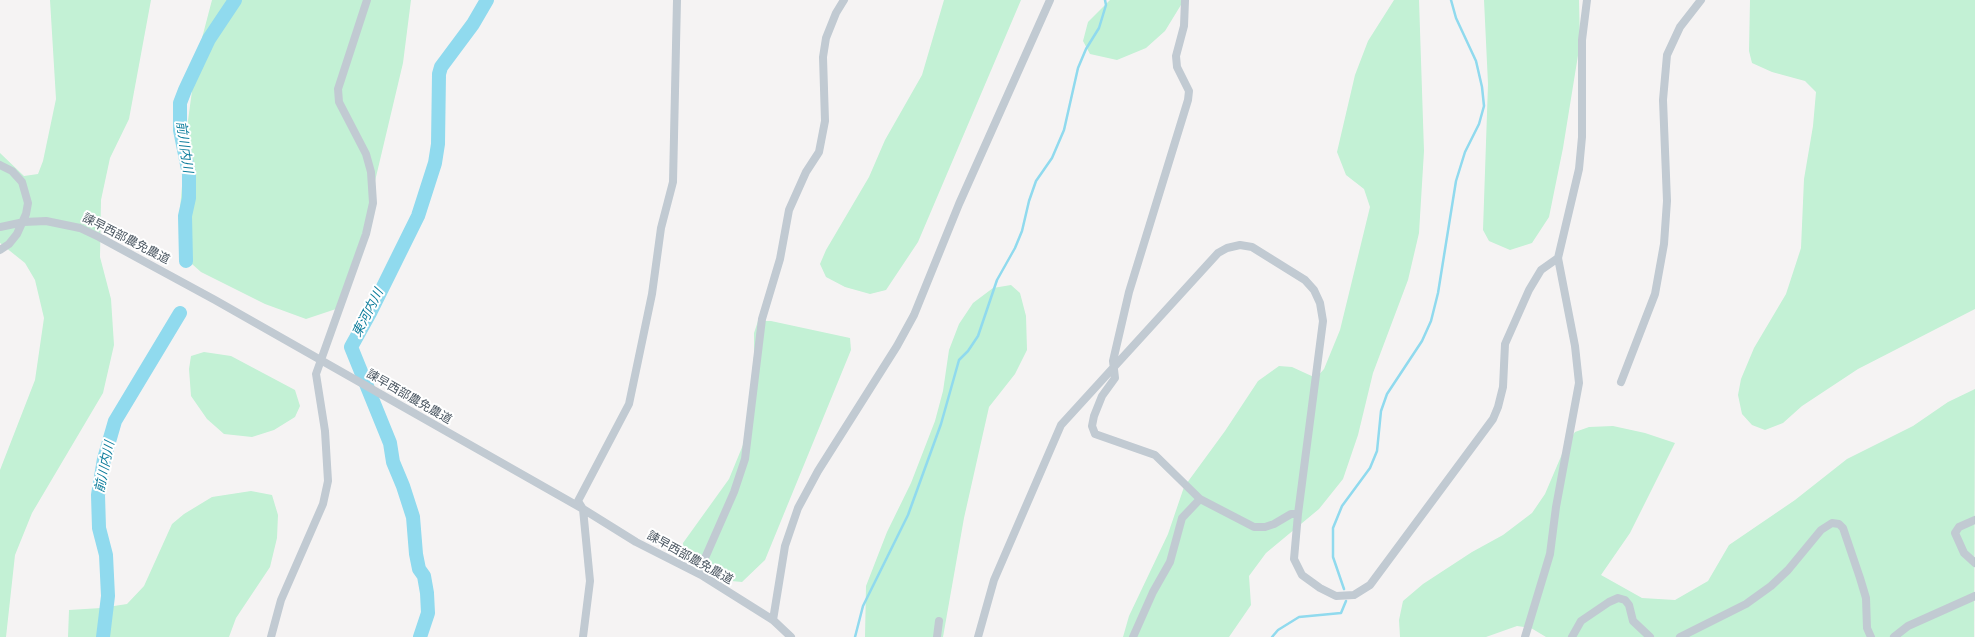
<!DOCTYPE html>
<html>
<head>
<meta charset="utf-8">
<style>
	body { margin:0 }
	canvas { display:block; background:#f5f3f3 }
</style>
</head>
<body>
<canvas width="1975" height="637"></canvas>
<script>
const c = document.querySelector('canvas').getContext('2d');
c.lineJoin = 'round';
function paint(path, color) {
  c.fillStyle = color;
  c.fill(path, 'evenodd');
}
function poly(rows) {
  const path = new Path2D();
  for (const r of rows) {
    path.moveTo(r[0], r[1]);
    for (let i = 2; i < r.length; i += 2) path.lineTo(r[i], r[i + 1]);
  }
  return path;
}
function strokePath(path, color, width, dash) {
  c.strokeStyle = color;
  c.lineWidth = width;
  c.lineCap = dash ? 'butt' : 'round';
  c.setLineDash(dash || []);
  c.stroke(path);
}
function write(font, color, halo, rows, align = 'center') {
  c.font = font + ' Karla,"Noto Sans JP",sans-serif';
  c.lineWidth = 4;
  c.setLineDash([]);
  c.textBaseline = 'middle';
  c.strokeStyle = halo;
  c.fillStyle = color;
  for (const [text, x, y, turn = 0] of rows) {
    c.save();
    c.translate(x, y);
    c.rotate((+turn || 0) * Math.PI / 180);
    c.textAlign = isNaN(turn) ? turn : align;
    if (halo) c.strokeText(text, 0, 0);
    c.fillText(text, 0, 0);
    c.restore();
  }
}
const green = poly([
	[50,0,151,0,129,119,110,158,101,200,100,257,111,299,114,345,103,393,32,513,15,555,6,637,0,637,0,470,35,380,44,318,35,280,25,263,0,243,0,153,24,176,38,174,43,161,56,99],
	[212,0,411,0,403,63,357,257,336,309,306,319,265,304,201,272,184,257,180,209,187,128,196,61],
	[944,0,1021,0,918,242,886,290,870,294,845,287,826,277,820,264,826,250,869,177,885,140,922,75],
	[1110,0,1184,0,1165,31,1146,48,1117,60,1090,54,1083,41,1088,22],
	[1394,0,1419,0,1424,151,1419,233,1408,280,1373,373,1358,435,1343,479,1319,509,1266,553,1249,576,1251,605,1229,637,1123,637,1129,616,1168,534,1184,487,1225,431,1258,381,1279,366,1292,367,1316,378,1324,369,1340,330,1370,207,1364,189,1346,175,1337,152,1355,75,1368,41],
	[1484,0,1579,0,1580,43,1563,148,1549,217,1532,243,1510,250,1489,241,1483,230,1488,84],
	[1750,0,1975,0,1975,309,1858,369,1802,406,1783,423,1765,430,1752,425,1742,414,1738,395,1741,379,1754,348,1786,294,1801,248,1804,179,1813,126,1816,92,1805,81,1772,72,1752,63,1749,51],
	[1011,285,1020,293,1026,316,1027,350,1015,374,989,407,964,518,943,637,865,637,866,586,887,532,911,483,935,421,943,391,949,350,959,324,973,303,993,288],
	[758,321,771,321,850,338,851,350,765,560,742,582,721,580,684,554,683,543,729,479,745,440,754,355,754,333],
	[204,352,231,356,295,390,300,406,295,417,274,430,252,437,224,434,207,419,191,396,189,369,191,356],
	[1975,389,1974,637,1546,637,1531,628,1517,626,1486,637,1400,637,1399,620,1403,601,1423,584,1472,552,1503,535,1532,513,1545,494,1565,447,1575,432,1589,427,1613,426,1645,433,1675,443,1630,533,1601,575,1642,598,1675,600,1708,581,1729,545,1795,500,1847,459,1913,426,1948,402],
	[251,491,272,495,278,515,277,538,270,567,236,618,229,637,68,637,69,610,101,608,127,604,144,586,172,524,184,514,212,497]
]);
const stream = poly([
	[1344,589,1333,557,1333,528,1342,506,1370,468,1377,451,1381,411,1387,394,1422,341,1431,321,1438,293,1456,181,1465,152,1479,124,1484,106,1482,87,1476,61,1456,18,1451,0],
	[855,637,863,606,908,515,941,424,959,360,968,351,978,336,997,280,1015,248,1022,231,1029,201,1036,181,1052,158,1064,130,1078,68,1086,49,1099,28,1106,5,1105,0],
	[1272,637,1278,630,1299,617,1341,613,1346,601]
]);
const river = poly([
	[186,261,185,216,189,198,189,174,180,130,180,103,185,90,209,39,235,0],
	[103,637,108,596,106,555,99,528,98,495,104,459,115,421,180,313],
	[420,637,428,613,427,593,424,576,419,569,416,554,413,517,403,486,393,462,390,443,351,347,371,311,418,216,435,163,438,144,439,74,441,67,473,24,487,0]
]);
const minor = poly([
	[1185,0,1184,26,1176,56,1177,67,1189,91,1188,100,1129,292,1113,361,1115,378,1102,396,1094,416,1092,426,1095,434,1155,455,1200,499,1254,527,1265,527,1274,524,1291,514,1298,514,1294,559,1302,575,1320,588,1336,596,1354,595,1370,585,1493,419,1498,407,1503,387,1505,344,1529,290,1541,270,1558,258],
	[0,165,12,171,22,182,28,203,26,214,17,234,9,244,0,250],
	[0,227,24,222,46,221,80,228,99,237,215,300,583,509,636,542,703,576,773,620,791,637],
	[1621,382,1655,294,1664,244,1667,201,1663,100,1667,55,1680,27,1701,0],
	[1975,520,1959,527,1955,533,1964,553,1975,563],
	[703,576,705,558,734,492,745,459,762,319,780,259,789,210,806,172,819,152,825,121,823,57,826,38,836,13,844,0],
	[773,620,785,546,798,508,818,471,897,346,914,315,959,204,1050,0],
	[271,637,281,600,323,504,328,481,325,431,316,374,366,234,373,203,371,172,366,154,339,102,338,89,367,0],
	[583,637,590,581,583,509,578,501,629,404,652,294,661,228,673,182,677,0],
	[937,637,939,621],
	[978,637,994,580,1061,425,1218,253,1227,248,1240,245,1252,247,1305,280,1314,290,1320,303,1323,321,1298,514],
	[1133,637,1153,592,1170,562,1182,518,1200,499],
	[1525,637,1550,554,1556,507,1579,383,1575,346,1558,258,1579,169,1582,137,1582,40,1587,0],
	[1572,637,1581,621,1609,602,1618,598,1625,600,1629,605,1633,621,1650,637],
	[1680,637,1746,604,1771,586,1788,570,1821,530,1832,523,1839,524,1843,528,1860,578,1866,598,1867,628,1871,637],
	[1894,637,1908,626,1975,596]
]);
const streetNames = [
	["諫早西部農免農道",126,239,27],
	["諫早西部農免農道",409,397,30],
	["諫早西部農免農道",690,558,29]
];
const waterNames = [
	["前川内川",184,147,82],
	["東河内川",368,313,-63],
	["前川内川",105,467,-78]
];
paint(green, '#c3f1d5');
strokePath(stream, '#90daee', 2.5);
strokePath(river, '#90daee', 14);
strokePath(minor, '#c1cad2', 8);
write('12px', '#4a5661', '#fff', streetNames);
write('italic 13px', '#0c7c9b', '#fff', waterNames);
</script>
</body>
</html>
